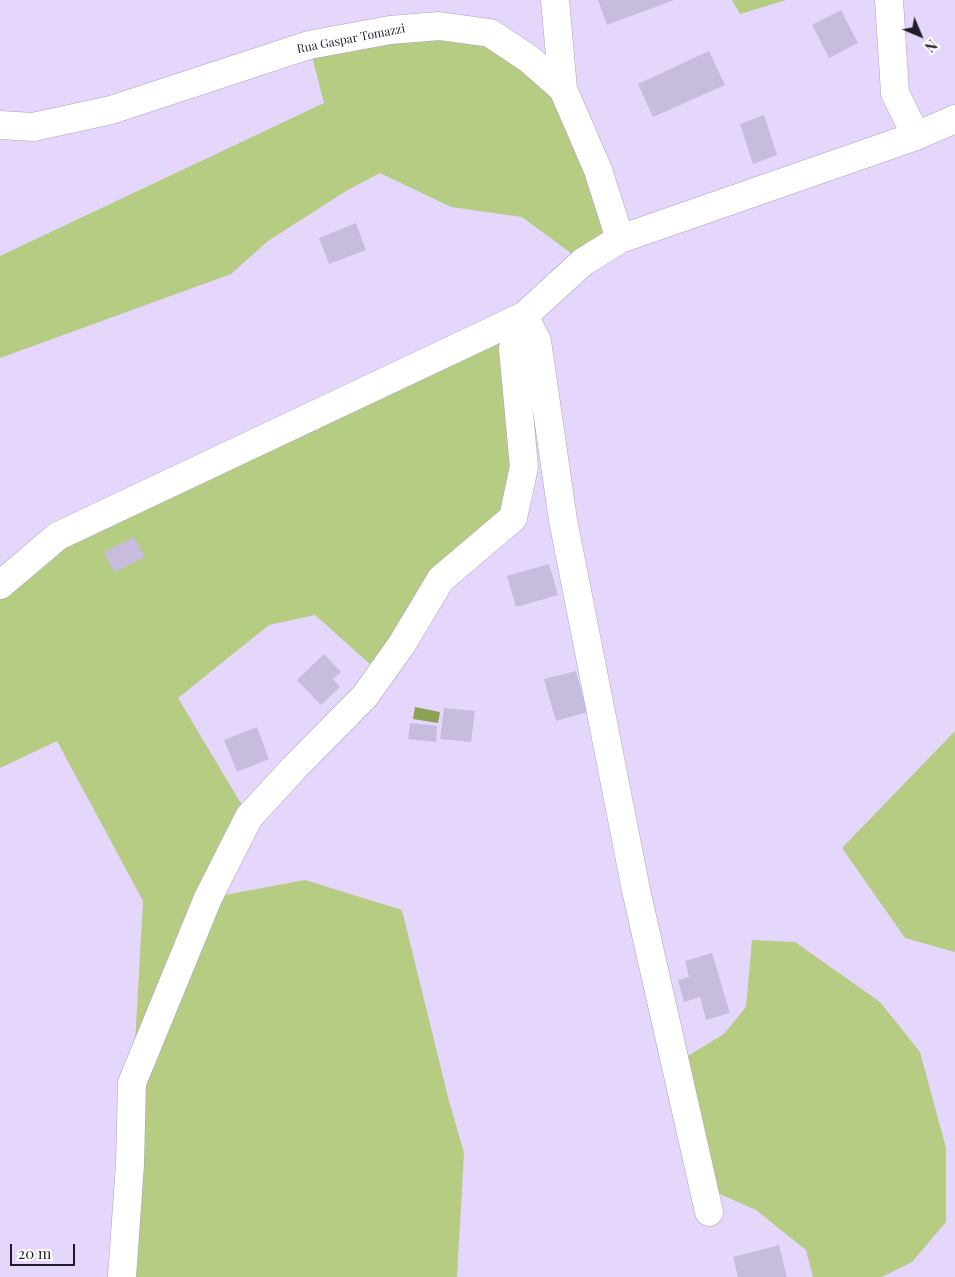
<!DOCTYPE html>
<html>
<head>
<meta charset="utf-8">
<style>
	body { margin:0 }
	#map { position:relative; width:955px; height:1277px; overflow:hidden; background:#e4d7fb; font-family:"Playfair Display",serif }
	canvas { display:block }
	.north { position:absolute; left:895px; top:10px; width:50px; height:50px; -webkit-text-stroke:4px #fff; paint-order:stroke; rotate:135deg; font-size:14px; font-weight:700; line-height:20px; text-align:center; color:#201b28 }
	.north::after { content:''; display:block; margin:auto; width:18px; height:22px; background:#201b28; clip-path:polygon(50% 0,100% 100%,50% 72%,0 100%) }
	.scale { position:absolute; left:10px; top:1244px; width:65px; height:22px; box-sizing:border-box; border:2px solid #201b28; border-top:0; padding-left:6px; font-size:15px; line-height:18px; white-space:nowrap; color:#201b28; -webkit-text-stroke:4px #fff; paint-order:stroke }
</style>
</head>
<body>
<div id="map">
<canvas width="955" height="1277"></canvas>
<div class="north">N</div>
<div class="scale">20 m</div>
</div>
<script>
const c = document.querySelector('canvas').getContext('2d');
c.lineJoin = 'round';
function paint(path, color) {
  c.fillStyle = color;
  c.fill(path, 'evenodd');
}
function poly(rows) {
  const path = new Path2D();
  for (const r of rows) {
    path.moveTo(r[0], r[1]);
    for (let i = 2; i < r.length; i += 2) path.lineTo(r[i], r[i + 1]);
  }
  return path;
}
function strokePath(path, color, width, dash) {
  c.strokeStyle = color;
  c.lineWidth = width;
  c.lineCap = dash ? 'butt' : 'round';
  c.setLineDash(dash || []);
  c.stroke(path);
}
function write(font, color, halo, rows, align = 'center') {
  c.font = font + ' "Playfair Display",serif';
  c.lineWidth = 4.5;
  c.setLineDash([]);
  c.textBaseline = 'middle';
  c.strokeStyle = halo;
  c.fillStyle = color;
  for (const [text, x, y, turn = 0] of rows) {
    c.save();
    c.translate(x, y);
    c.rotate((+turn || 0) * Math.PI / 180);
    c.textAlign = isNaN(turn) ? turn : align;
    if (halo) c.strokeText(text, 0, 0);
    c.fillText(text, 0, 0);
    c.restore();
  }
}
const green = poly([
	[732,0,786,0,740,14],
	[490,33,563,89,620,239,583,262,522,217,451,207,380,173,346,191,268,241,231,274,0,358,0,256,324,103,309,45],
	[524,316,513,518,441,579,381,674,315,615,269,625,178,698,249,817,209,898,305,880,402,910,449,1101,464,1153,457,1277,122,1277,143,901,57,741,0,768,0,585,58,536],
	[955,731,955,952,905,938,842,848],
	[752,940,795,942,880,1002,920,1052,946,1148,946,1222,912,1262,882,1277,813,1277,806,1250,756,1210,704,1187,676,1063,724,1034,746,1007]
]);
const water = poly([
	[415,707,440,712,438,723,413,719]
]);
const building = poly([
	[598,0,674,0,607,25],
	[841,10,858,43,829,58,812,25],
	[709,51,725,85,653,117,638,84],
	[764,115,777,155,753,164,740,124],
	[356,223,366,250,329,264,319,238],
	[134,537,145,557,114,572,104,552],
	[549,564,558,595,516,607,507,576],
	[324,654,341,672,333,679,340,687,321,705,297,680],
	[576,671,587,712,556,721,544,679],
	[444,708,475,711,471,742,440,739],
	[410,723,437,726,436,742,408,739],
	[257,727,269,759,237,772,224,740],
	[712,953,730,1013,706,1020,700,997,684,1002,678,980,689,977,685,961],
	[779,1245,787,1277,738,1277,733,1257]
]);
const minor = poly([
	[555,0,563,89],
	[889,0,895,93,916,136],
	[0,125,33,127,111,110,309,45,390,30,439,26,490,33,529,59,563,89,598,170,620,239],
	[524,316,537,341,563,520,636,890,709,1212],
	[0,585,58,536,524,316,583,262,620,239,916,136,955,119],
	[122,1277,130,1164,132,1083,208,898,249,817,294,768,365,696,402,644,441,579,513,518,524,467,513,349,524,316]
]);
const streetNames = [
	["Rua Gaspar Tomazzi",351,39,-11]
];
paint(green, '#b5cc82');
paint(water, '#8ba155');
paint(building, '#c8bcde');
strokePath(minor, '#aca0c2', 29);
strokePath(minor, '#fff', 28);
write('12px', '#201b28', '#fff', streetNames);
</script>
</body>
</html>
